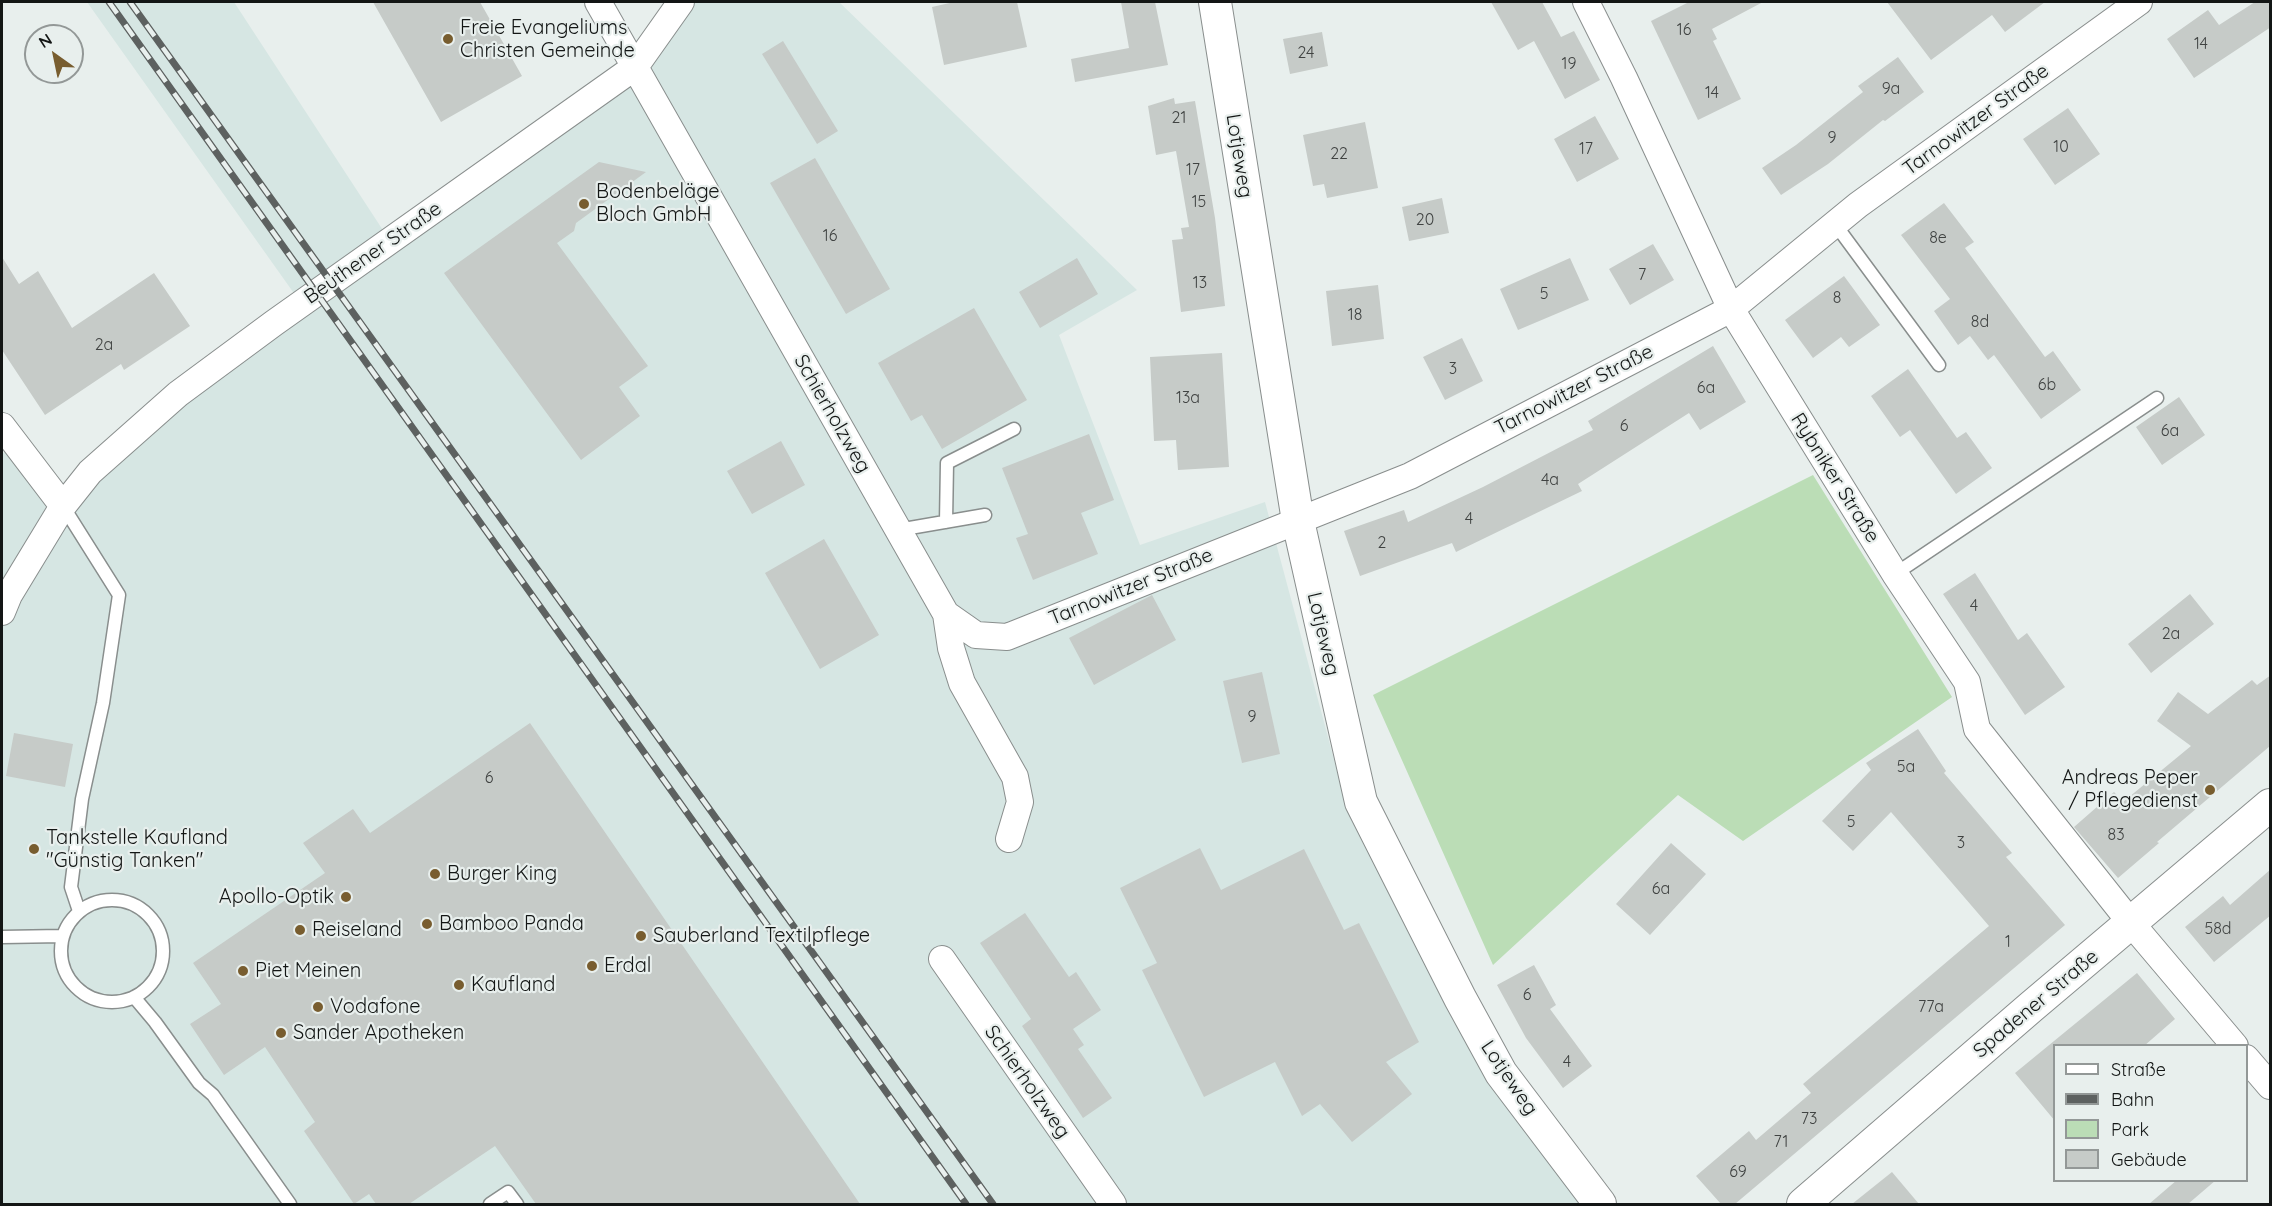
<!DOCTYPE html>
<html>
<head>
<meta charset="utf-8">
<style>
	body { margin:0 }
	#map { position:relative; width:2272px; height:1206px; overflow:hidden; background:#e8efed; font-family:Quicksand,sans-serif }
	canvas { display:block }
	.frame { position:absolute; inset:0; border:3px solid #131615; pointer-events:none }
	.legend { position:absolute; left:2053px; top:1044px; width:195px; height:138px; box-sizing:border-box; background:#e8efed; border:2px solid #939897; margin:0; padding:8px 10px; list-style:none; font-size:18px; color:#131615 }
	.legend li { display:flex; align-items:center; gap:12px; height:30px }
	.legend b { width:30px; border:2px solid #939897 }
	.north { position:absolute; left:24px; top:24px; width:60px; height:60px; box-sizing:border-box; background:#e8efed; border:2px solid #939897; border-radius:50%; rotate:327deg; font-size:16px; font-weight:700; line-height:24px; text-align:center; color:#131615 }
	.north::after { content:''; display:block; margin:auto; width:21px; height:27px; background:#785d2f; clip-path:polygon(50% 0,100% 100%,50% 72%,0 100%) }
</style>
</head>
<body>
<div id="map">
<canvas width="2272" height="1206"></canvas>
<div class="frame"></div>
<ul class="legend">
<li><b style="height:8px;background:#fff"></b>Straße</li>
<li><b style="height:8px;background:#5d6160"></b>Bahn</li>
<li><b style="height:16px;background:#bbddb6"></b>Park</li>
<li><b style="height:16px;background:#c6cbc8"></b>Gebäude</li>
</ul>
<div class="north">N</div>
</div>
<script>
const c = document.querySelector('canvas').getContext('2d');
c.lineJoin = 'round';
function paint(path, color) {
  c.fillStyle = color;
  c.fill(path, 'evenodd');
}
function poly(rows) {
  const path = new Path2D();
  for (const r of rows) {
    if (r.length === 3) {
      path.moveTo(r[0] + r[2], r[1]);
      path.arc(r[0], r[1], r[2], 0, 2 * Math.PI);
      continue;
    }
    path.moveTo(r[0], r[1]);
    for (let i = 2; i < r.length; i += 2) path.lineTo(r[i], r[i + 1]);
  }
  return path;
}
function strokePath(path, color, width, dash) {
  c.strokeStyle = color;
  c.lineWidth = width;
  c.lineCap = dash ? 'butt' : 'round';
  c.setLineDash(dash || []);
  c.stroke(path);
}
function write(font, color, halo, rows, align = 'center') {
  c.font = font + ' Quicksand,sans-serif';
  c.lineWidth = 4.5;
  c.setLineDash([]);
  c.textBaseline = 'middle';
  c.strokeStyle = halo;
  c.fillStyle = color;
  for (const [text, x, y, turn = 0] of rows) {
    c.save();
    c.translate(x, y);
    c.rotate((+turn || 0) * Math.PI / 180);
    c.textAlign = isNaN(turn) ? turn : align;
    if (halo) c.strokeText(text, 0, 0);
    c.fillText(text, 0, 0);
    c.restore();
  }
}
const built = poly([
	[87,2,234,2,390,241,624,59,667,2,839,2,1137,290,1059,335,1140,545,1265,502,1347,808,1489,1080,1582,1204,2,1204,2,454,8,450,58,512,92,474,303,306]
]);
const green = poly([
	[1813,475,1952,697,1743,841,1678,795,1493,965,1373,695]
]);
const building = poly([
	[373,2,480,2,522,76,441,122],
	[954,2,1017,2,1027,47,944,65,932,7],
	[1121,2,1155,2,1168,65,1075,82,1071,59,1129,48],
	[1491,2,1542,2,1561,37,1574,31,1600,80,1565,99,1534,41,1518,50],
	[1689,2,1763,2,1712,29,1717,39,1713,41,1741,99,1698,120,1651,21],
	[1887,2,2045,2,2005,32,1992,15,1931,60],
	[2255,2,2271,2,2271,27,2194,78,2167,39,2208,10,2219,25],
	[1322,32,1328,66,1290,74,1283,39],
	[783,41,838,131,817,144,762,54],
	[1898,57,1924,92,1885,121,1883,120,1828,164,1781,195,1762,168,1796,145,1863,92,1858,86],
	[1174,98,1175,104,1195,101,1215,218,1225,306,1181,312,1172,240,1183,239,1181,228,1189,227,1176,151,1156,155,1148,106],
	[2068,108,2100,154,2055,185,2023,139],
	[1595,116,1619,159,1577,182,1554,139],
	[1365,122,1378,188,1327,198,1324,184,1313,186,1303,135],
	[815,158,890,289,846,314,770,183],
	[599,162,646,172,576,223,574,231,557,243,648,366,619,387,640,416,581,460,444,273],
	[1442,198,1449,233,1409,241,1402,207],
	[1944,203,1974,242,1965,248,2045,357,2053,351,2081,390,2041,419,1994,355,1988,360,1970,336,1958,345,1934,311,1950,299,1901,235],
	[1653,244,1674,280,1630,305,1609,269],
	[2,257,19,284,38,271,72,328,154,273,190,326,124,370,121,364,45,415,2,350],
	[1077,258,1098,294,1040,328,1019,292],
	[1570,258,1589,300,1518,330,1500,289],
	[1844,276,1880,325,1849,347,1841,337,1813,358,1785,320],
	[1378,285,1384,339,1332,346,1326,291],
	[974,308,1027,400,942,449,922,415,911,421,878,363],
	[1462,338,1483,381,1445,400,1423,357],
	[1713,346,1746,402,1700,430,1689,413,1578,484,1582,491,1456,552,1452,543,1360,576,1344,531,1404,510,1408,522,1483,487,1593,430,1588,421],
	[1222,353,1229,467,1178,470,1176,440,1154,441,1150,357],
	[1908,369,1957,438,1966,432,1992,468,1956,494,1910,430,1900,437,1871,396],
	[2179,397,2205,435,2162,465,2136,427],
	[1089,434,1114,500,1081,513,1098,554,1033,580,1016,538,1028,534,1002,468],
	[781,441,805,485,752,514,727,471],
	[824,539,879,635,820,669,765,573],
	[1975,573,2018,640,2027,633,2065,687,2025,715,1943,594],
	[2190,594,2214,624,2151,673,2128,644],
	[1152,595,1176,640,1094,685,1069,638],
	[1262,672,1280,754,1242,763,1223,681],
	[2271,675,2270,746,2157,842,2159,843,2118,878,2074,827,2114,792,2123,802,2191,746,2157,721,2178,692,2208,714,2252,680,2257,685],
	[530,723,860,1204,536,1204,495,1146,409,1204,376,1204,369,1194,354,1204,304,1131,315,1122,265,1047,224,1075,190,1024,221,1004,193,963,325,873,303,843,353,809,370,833],
	[1918,729,1946,771,1944,773,2012,853,2006,857,2065,925,1735,1204,1721,1204,1696,1176,1749,1131,1756,1140,1811,1093,1803,1084,1989,926,1891,812,1853,851,1822,821,1871,770,1866,763],
	[14,733,73,744,65,787,6,776],
	[1671,843,1706,874,1650,935,1616,904],
	[1200,848,1221,890,1304,849,1344,930,1359,923,1419,1042,1386,1062,1412,1094,1352,1142,1320,1104,1302,1116,1275,1062,1204,1097,1142,970,1157,963,1120,888],
	[2271,869,2271,915,2214,962,2185,927,2223,896,2230,905],
	[1025,913,1069,977,1076,972,1101,1010,1073,1029,1084,1045,1078,1049,1112,1098,1083,1118,1022,1026,1031,1019,980,943],
	[1534,965,1556,1005,1550,1009,1592,1066,1563,1088,1526,1038,1497,985],
	[2137,973,2175,1019,2144,1046,2055,1046,2055,1121,2015,1073],
	[1892,1172,1919,1204,1852,1204],
	[2177,1180,2216,1180,2188,1204,2149,1204]
]);
const service = poly([
	[1835,224,1939,365],
	[63,506,119,595,103,703,82,799,71,887,79,911],
	[946,522,947,463,1014,429],
	[898,530,985,515],
	[1895,574,2157,398],
	[112,951,51],
	[2,937,62,936],
	[134,997,155,1022,199,1083,213,1095,290,1204],
	[490,1204,508,1192,517,1204]
]);
const minor = poly([
	[598,2,946,614,951,648,962,683,1015,777,1020,802,1009,839],
	[1586,2,1624,78,1731,309,1895,574,1967,682,1977,729,2131,923,2235,1046],
	[2,426,63,506],
	[2,612,9,595,63,506,90,472,178,394,274,323,635,67,681,2],
	[946,614,976,635,1007,637,1410,476,1731,309,1858,205,2139,2],
	[942,959,1113,1204],
	[2246,1058,2270,1086]
]);
const tertiary = poly([
	[1215,2,1298,521,1361,802,1460,998,1501,1073,1600,1204],
	[1803,1204,2031,1007,2270,805]
]);
const rail = poly([
	[109,2,966,1204],
	[130,2,993,1204]
]);
const markers = [
	[448,39,6,"#785d2f"],
	[584,204,6,"#785d2f"],
	[2210,790,6,"#785d2f"],
	[34,849,6,"#785d2f"],
	[435,874,6,"#785d2f"],
	[346,897,6,"#785d2f"],
	[427,924,6,"#785d2f"],
	[300,930,6,"#785d2f"],
	[641,936,6,"#785d2f"],
	[592,966,6,"#785d2f"],
	[243,971,6,"#785d2f"],
	[459,985,6,"#785d2f"],
	[318,1007,6,"#785d2f"],
	[281,1033,6,"#785d2f"]
];
const numberNames = [
	["16",1684,30],
	["14",2201,44],
	["24",1306,53],
	["19",1569,64],
	["9a",1891,89],
	["14",1712,93],
	["21",1179,118],
	["9",1832,138],
	["10",2061,147],
	["17",1586,149],
	["22",1339,154],
	["17",1193,170],
	["15",1199,202],
	["20",1425,220],
	["16",830,236],
	["8e",1938,238],
	["7",1642,275],
	["13",1200,283],
	["5",1544,294],
	["8",1837,298],
	["18",1355,315],
	["8d",1980,322],
	["2a",104,345],
	["3",1453,369],
	["6b",2047,385],
	["6a",1706,388],
	["13a",1188,398],
	["6",1624,426],
	["6a",2170,431],
	["4a",1550,480],
	["4",1469,519],
	["2",1382,543],
	["4",1974,606],
	["2a",2171,634],
	["9",1252,717],
	["5a",1906,767],
	["6",489,778],
	["5",1851,822],
	["83",2116,835],
	["3",1961,843],
	["6a",1661,889],
	["58d",2218,929],
	["1",2008,942],
	["6",1527,995],
	["77a",1931,1007],
	["4",1567,1062],
	["73",1809,1119],
	["71",1781,1142],
	["69",1738,1172]
];
const poiNames = [
	["Freie Evangeliums",460,28],
	["Christen Gemeinde",460,51],
	["Bodenbeläge",596,192],
	["Bloch GmbH",596,215],
	["Andreas Peper",2198,778,"right"],
	["/ Pflegedienst",2198,801,"right"],
	["Tankstelle Kaufland",46,838],
	["\"Günstig Tanken\"",46,861],
	["Burger King",447,874],
	["Apollo-Optik",334,897,"right"],
	["Bamboo Panda",439,924],
	["Reiseland",312,930],
	["Sauberland Textilpflege",653,936],
	["Erdal",604,966],
	["Piet Meinen",255,971],
	["Kaufland",471,985],
	["Vodafone",330,1007],
	["Sander Apotheken",293,1033]
];
const streetNames = [
	["Tarnowitzer Straße",1976,120,-36],
	["Lotjeweg",1239,156,81],
	["Beuthener Straße",373,253,-35],
	["Tarnowitzer Straße",1574,390,-27],
	["Schierholzweg",832,414,60],
	["Rybniker Straße",1835,478,58],
	["Tarnowitzer Straße",1131,587,-22],
	["Lotjeweg",1323,634,77],
	["Spadener Straße",2036,1004,-40],
	["Lotjeweg",1509,1078,56],
	["Schierholzweg",1027,1082,55]
];
paint(built, '#d6e6e3');
paint(green, '#bbddb6');
paint(building, '#c6cbc8');
strokePath(service, '#898e8d', 15);
strokePath(minor, '#898e8d', 28);
strokePath(tertiary, '#898e8d', 34);
strokePath(service, '#fff', 12);
strokePath(minor, '#fff', 26);
strokePath(tertiary, '#fff', 32);
strokePath(rail, '#5d6160', 7);
strokePath(rail, '#e8efed', 4.5, [14]);
for (const [x, y, r, color] of markers) {
  const dot = new Path2D();
  dot.arc(x, y, r, 0, 2 * Math.PI);
  c.fillStyle = color;
  c.fill(dot);
  strokePath(dot, '#e8efed', 2);
}
write('16px', '#404342', null, numberNames);
write('20px', '#131615', '#e8efed', poiNames, 'left');
write('20px', '#131615', '#e8efed', streetNames);
</script>
</body>
</html>
